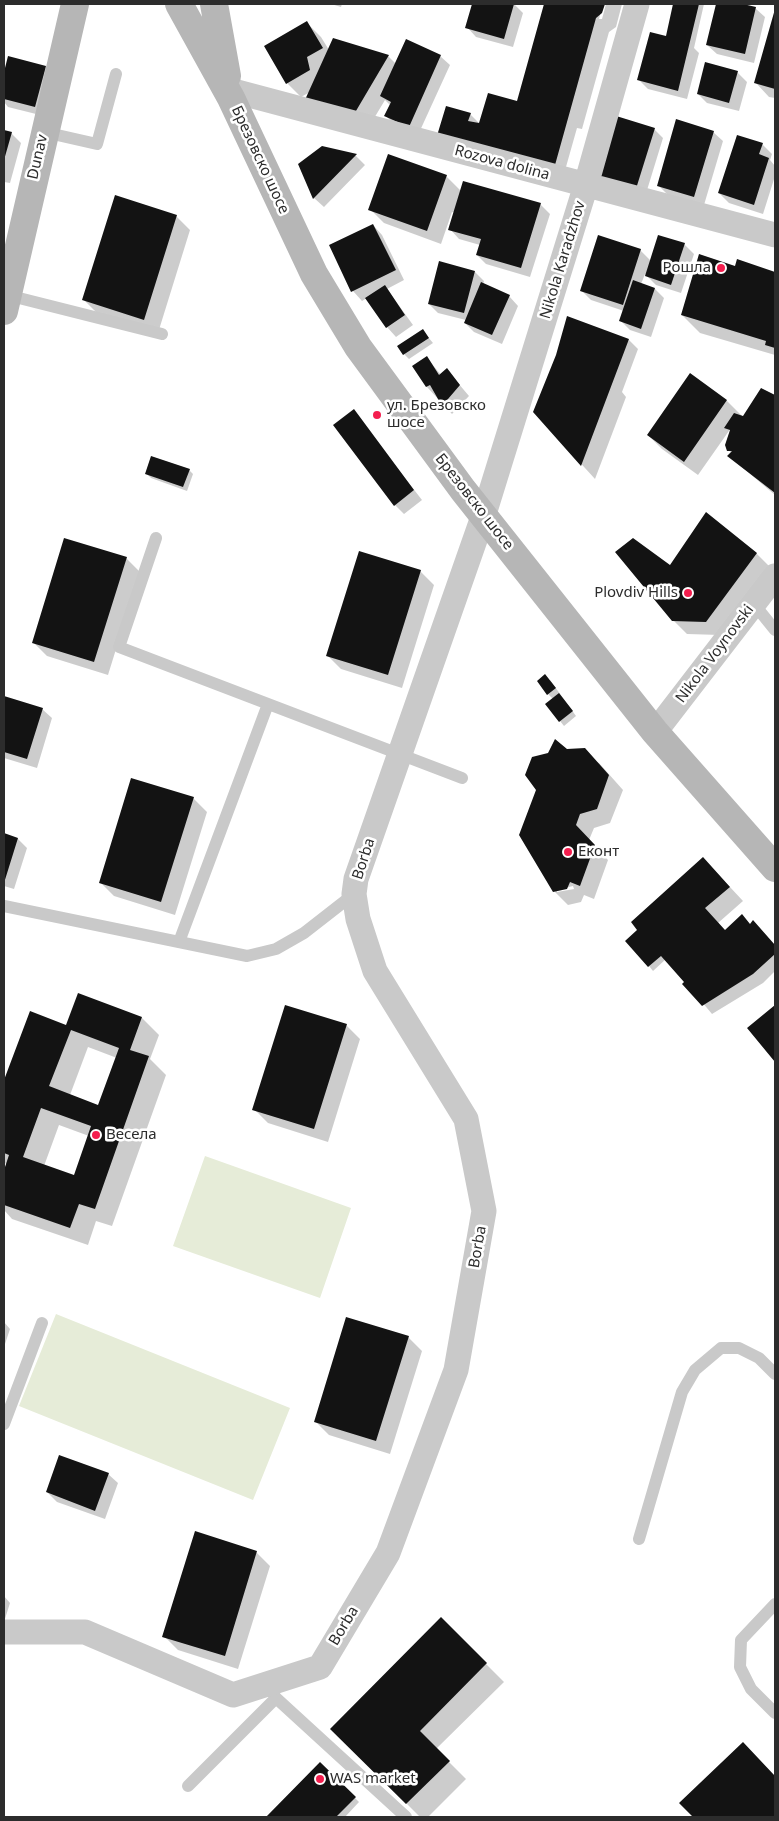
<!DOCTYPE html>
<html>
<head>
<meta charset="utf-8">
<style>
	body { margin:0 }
	#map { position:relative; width:779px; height:1821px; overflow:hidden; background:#fff; font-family:"Noto Sans",sans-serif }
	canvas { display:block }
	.frame { position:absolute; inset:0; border:5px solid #2c2c2c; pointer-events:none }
</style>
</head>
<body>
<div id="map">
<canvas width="779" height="1821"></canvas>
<div class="frame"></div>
</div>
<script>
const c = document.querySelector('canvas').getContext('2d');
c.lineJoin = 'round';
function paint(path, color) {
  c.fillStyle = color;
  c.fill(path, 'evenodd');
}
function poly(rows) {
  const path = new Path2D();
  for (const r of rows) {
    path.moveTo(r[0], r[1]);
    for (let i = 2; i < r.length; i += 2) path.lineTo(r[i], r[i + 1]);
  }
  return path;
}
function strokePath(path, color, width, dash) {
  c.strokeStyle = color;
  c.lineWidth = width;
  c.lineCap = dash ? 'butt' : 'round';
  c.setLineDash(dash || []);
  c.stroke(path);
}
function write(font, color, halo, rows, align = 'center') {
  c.font = font + ' "Noto Sans",sans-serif';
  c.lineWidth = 5;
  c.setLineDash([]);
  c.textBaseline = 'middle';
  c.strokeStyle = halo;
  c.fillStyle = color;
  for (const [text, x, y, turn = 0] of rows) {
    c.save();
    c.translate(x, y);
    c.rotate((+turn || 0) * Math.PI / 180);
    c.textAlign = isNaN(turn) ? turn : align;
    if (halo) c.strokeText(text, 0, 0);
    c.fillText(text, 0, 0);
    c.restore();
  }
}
const green = poly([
	[205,1156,351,1208,320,1298,173,1246],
	[56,1314,290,1408,253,1500,19,1406]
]);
const shadow = poly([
	[331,4,342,4,341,7],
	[473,4,514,4,523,13,513,47,476,37,467,27],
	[545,4,603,4,599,19,602,19,606,4,622,4,616,27,609,32,582,129,577,128,564,174,503,156,447,108,470,114,480,124,518,102],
	[674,4,704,4,694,48,699,53,687,99,648,89,639,80,667,38],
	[717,4,737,4,755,8,765,17,754,63,717,54,707,45],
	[775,12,775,98,769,97,756,83],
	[307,23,321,37,329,50,388,56,396,64,440,56,450,65,418,135,395,125,386,116,390,105,385,100,367,130,310,92,301,97,287,83],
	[9,58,45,67,54,77,44,116,8,107,4,102,4,77],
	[737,72,747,82,739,111,707,103,698,94],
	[654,129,663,138,644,200,604,188],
	[4,131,11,133,21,143,10,183,4,182],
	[713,132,723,141,704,205,668,195,658,185],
	[762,144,772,154,770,160,775,166,775,176,763,214,729,203,719,193],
	[322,147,356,156,365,165,324,207,314,198,300,165],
	[446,176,461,191,540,204,550,214,530,277,486,264,477,255,480,245,459,239,450,229,455,213,452,212,441,244,384,223,370,209],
	[176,216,190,230,158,333,98,314,84,300],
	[373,225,382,235,404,280,387,289,413,325,396,337,387,327,367,298,362,301,353,291],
	[684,244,694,254,681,293,656,285,645,274,641,284,655,289,664,298,651,337,630,330,621,321,624,311,591,300,582,291,640,250,651,261],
	[738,261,775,273,775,355,700,333,682,315,736,268],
	[475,272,484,281,483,285,509,296,518,306,502,344,474,332,465,323,466,320,438,313,429,304],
	[423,331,433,343,409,359,404,354],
	[629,340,638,349,622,392,626,397,595,479,534,412],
	[427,358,441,375,447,370,469,396,452,414,427,387,414,366],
	[691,375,727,401,743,417,762,389,775,396,775,495,729,456,732,453,728,450,731,428,698,475,662,449,648,435],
	[353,411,422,500,404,514,395,505],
	[189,470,193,474,187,491,151,478,147,474],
	[756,553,770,567,720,635,687,634,673,620,671,567],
	[126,558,140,572,108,675,47,656,33,642],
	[420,571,434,585,402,688,341,669,327,655],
	[550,680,576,716,564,726,560,721,553,699,548,694],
	[4,697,42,709,52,718,37,768,4,758],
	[567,750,599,763,623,790,610,823,594,828,589,840,608,860,594,899,584,895,581,902,568,905,554,891],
	[573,886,574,889,557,892,557,890],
	[193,798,207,812,175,915,114,896,100,882],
	[4,835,18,839,27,848,14,889,4,886],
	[716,872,743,901,718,923,725,931,750,925,753,922,775,946,775,971,763,983,712,1014,666,959,653,971,649,966],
	[775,1007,775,1060,749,1028],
	[30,1013,67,1027,142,1018,159,1035,150,1059,166,1075,112,1226,96,1221,88,1245,12,1219,4,1210,4,1174,7,1164,4,1163,4,1084],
	[88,1047,117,1058,99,1107,70,1095],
	[59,1125,89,1136,75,1177,44,1166],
	[346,1025,360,1039,328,1142,268,1123,254,1109],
	[4,1322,10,1329,4,1347],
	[408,1337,422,1351,390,1454,329,1435,315,1421],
	[108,1474,118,1483,105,1519,57,1502,47,1492],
	[256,1552,270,1566,238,1669,178,1650,164,1636],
	[4,1596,10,1603,4,1622],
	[441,1619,504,1682,436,1749,466,1779,428,1817,420,1817,332,1729],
	[761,1762,775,1777,775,1817,694,1817,681,1803],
	[320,1763,359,1802,345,1817,268,1817]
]);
const building = poly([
	[472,4,514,4,504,39,465,28],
	[544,4,605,4,602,13,596,18,555,165,436,139,446,106,471,113,468,121,479,123,488,93,517,101],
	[673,4,699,4,678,91,637,80,650,32,666,36],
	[716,4,743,4,756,7,745,54,706,45],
	[775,9,775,89,754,83],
	[307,21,323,48,307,57,310,70,286,84,264,46],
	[333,38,389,55,353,116,304,102],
	[406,39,441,55,409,127,384,116,391,102,380,96],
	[8,56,46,66,35,107,4,99,4,72],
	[705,62,738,71,729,103,697,94],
	[613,115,655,128,635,192,593,179],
	[676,119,714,131,694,197,657,186],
	[4,130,12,132,4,160],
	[737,135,763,143,759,154,769,158,754,205,718,193],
	[322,146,357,154,313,199,298,164],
	[388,154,447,175,427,231,368,210],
	[463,181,541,203,521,268,476,255,481,239,448,230],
	[115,195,177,215,144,320,82,300],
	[373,224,396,270,351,292,329,245],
	[598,235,641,249,623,305,580,291],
	[658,235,685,243,671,285,645,276],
	[699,254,735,266,737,259,775,272,775,348,765,345,766,341,681,315],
	[439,261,475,271,464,313,428,304],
	[633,280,655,288,641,329,619,321],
	[481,282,510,295,492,335,464,323],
	[385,285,405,315,386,328,365,298],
	[567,316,629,339,581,466,533,412,556,355],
	[423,329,429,338,403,355,397,346],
	[427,356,439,375,447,368,460,385,442,406,430,385,426,387,412,366],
	[690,373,727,400,684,462,647,435],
	[761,388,775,395,775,493,727,456,732,451,727,451,725,445,730,430,724,428,734,413,743,416],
	[354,409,414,490,394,506,333,425],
	[151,456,190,469,183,487,145,474],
	[706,512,757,553,706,622,672,621,615,552,633,538,670,565],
	[64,538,127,557,94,662,32,643],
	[359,551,421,570,388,675,326,656],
	[545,674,556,688,547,695,537,681],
	[559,693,573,711,559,722,545,704],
	[4,696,43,708,27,759,4,752],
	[555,739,567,749,585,748,609,775,597,809,580,814,576,825,595,845,580,886,570,882,567,889,553,892,519,835,536,790,525,775,532,757,548,753],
	[131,778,194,797,161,902,99,883],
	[4,833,18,838,4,883],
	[703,857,730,887,705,908,725,930,742,914,750,924,753,920,775,945,775,954,753,974,702,1006,682,984,684,982,661,956,648,967,625,941,637,930,631,922],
	[78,993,142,1017,130,1050,149,1056,95,1209,79,1204,70,1228,4,1205,4,1170,9,1155,4,1153,4,1080,30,1011,66,1025],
	[71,1030,119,1048,98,1105,49,1086],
	[41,1108,91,1126,74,1175,23,1157],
	[285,1005,347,1024,314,1129,252,1110],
	[775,1005,775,1062,747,1028],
	[346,1317,409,1336,376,1441,314,1422],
	[59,1455,109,1473,95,1511,46,1492],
	[195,1531,257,1551,225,1656,162,1637],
	[441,1617,487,1663,420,1731,450,1761,406,1804,330,1729],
	[743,1742,775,1776,775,1817,693,1817,679,1803],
	[320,1762,356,1797,336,1817,266,1817]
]);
const lane = poly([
	[44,132,97,144,116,74],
	[7,295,162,334],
	[156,538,119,647,462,778],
	[754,604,775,630],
	[4,906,247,956,276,949,304,933,354,894],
	[179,942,268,704],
	[4,1424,42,1323],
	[639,1539,682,1392,695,1370,721,1348,739,1348,759,1358,775,1374],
	[775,1604,741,1640,740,1667,751,1689,775,1713],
	[267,1684,276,1698,406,1817],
	[188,1786,276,1698]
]);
const street = poly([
	[230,90,775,235],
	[655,732,775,576],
	[4,1632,85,1632,233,1695,320,1667,388,1553,456,1370,484,1211,466,1119,375,971,358,919,354,894,356,879,484,514,586,185,637,4]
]);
const secondary = poly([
	[179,4,231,98,314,274,358,347,463,490,655,732,775,868],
	[214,4,227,76],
	[4,311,75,4]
]);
const markers = [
	[721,268,5,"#f41e4e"],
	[377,415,5,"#f41e4e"],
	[688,593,5,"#f41e4e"],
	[568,852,5,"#f41e4e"],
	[96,1135,5,"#f41e4e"],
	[320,1779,5,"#f41e4e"]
];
const streetNames = [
	["Dunav",38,157,-77],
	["Брезовско шосе",260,160,65],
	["Rozova dolina",502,163,15],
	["Nikola Karadzhov",563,260,-73],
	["Брезовско шосе",474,502,52],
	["Nikola Voynovski",715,654,-53],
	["Borba",364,859,-72],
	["Borba",478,1247,-80],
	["Borba",344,1626,-59]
];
const poiNames = [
	["Рошла",711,268,"right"],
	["ул. Брезовско",387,406],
	["шосе",387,423],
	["Plovdiv Hills",678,593,"right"],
	["Еконт",578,852],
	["Весела",106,1135],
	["WAS market",330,1779]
];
paint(green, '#e6ecd8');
paint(shadow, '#0003');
paint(building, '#131313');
strokePath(lane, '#c9c9c9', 12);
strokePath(street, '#c9c9c9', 25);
strokePath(secondary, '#b6b6b6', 28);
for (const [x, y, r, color] of markers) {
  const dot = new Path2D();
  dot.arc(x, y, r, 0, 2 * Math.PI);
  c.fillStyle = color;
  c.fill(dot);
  strokePath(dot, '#fff', 2);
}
write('15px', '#2c2c2c', '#fff', streetNames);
write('15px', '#2c2c2c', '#fff', poiNames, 'left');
</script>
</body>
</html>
